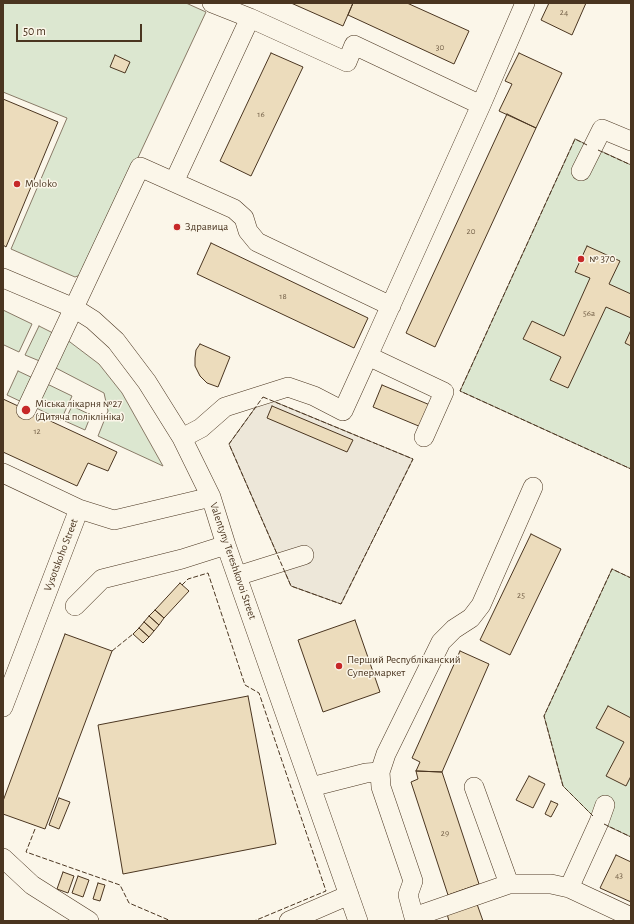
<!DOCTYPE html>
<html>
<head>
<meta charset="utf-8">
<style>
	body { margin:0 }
	#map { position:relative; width:634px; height:924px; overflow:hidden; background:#fbf6e9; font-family:"Alegreya Sans",sans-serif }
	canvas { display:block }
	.frame { position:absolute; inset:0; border:4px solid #4a3520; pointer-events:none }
	.scale { position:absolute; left:16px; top:24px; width:126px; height:18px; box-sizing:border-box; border:2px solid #4a3520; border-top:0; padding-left:5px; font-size:12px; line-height:14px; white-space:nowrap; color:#4a3520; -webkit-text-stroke:3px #fbf6e9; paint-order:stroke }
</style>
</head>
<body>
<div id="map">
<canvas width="634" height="924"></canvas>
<div class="frame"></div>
<div class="scale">50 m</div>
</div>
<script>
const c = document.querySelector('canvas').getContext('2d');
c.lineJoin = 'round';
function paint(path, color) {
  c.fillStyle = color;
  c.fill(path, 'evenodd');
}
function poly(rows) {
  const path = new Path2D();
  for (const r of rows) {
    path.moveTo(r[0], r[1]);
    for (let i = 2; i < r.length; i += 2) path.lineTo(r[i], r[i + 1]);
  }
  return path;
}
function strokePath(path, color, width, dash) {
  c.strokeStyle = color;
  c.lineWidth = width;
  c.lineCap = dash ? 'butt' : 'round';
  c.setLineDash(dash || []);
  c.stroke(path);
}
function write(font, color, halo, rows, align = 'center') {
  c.font = font + ' "Alegreya Sans",sans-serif';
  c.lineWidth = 3;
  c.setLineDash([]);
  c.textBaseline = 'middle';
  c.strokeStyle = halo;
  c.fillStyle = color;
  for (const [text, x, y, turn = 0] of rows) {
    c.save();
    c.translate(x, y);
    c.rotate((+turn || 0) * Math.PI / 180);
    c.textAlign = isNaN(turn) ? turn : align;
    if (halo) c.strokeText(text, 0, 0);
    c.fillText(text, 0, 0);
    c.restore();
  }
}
const green = poly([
	[3,3,186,3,206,12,85,271,80,275,75,277,11,249,67,118,3,92,3,3],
	[575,139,631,165,631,469,460,391,575,139],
	[3,310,32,324,19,352,4,345,3,345,3,310],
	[39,326,55,334,42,362,25,355,39,326],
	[66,339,99,364,122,393,163,466,98,436,108,411,104,393,54,367,66,339],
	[18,371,35,379,24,403,7,395,18,371],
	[41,381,72,396,61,420,30,405,41,381],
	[72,406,91,415,85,430,65,421,72,406],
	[612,569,631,578,631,837,599,822,563,786,544,716,612,569]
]);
const parking = poly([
	[263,397,413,459,341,604,291,586,229,444,263,397]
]);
const building = poly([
	[291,3,353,3,343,26,291,3],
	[353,3,407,3,469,31,454,64,348,15,353,3],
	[549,3,586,3,572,35,541,20,549,3],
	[271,53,303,67,251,176,220,161,271,53],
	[519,53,562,73,536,128,499,111,512,84,505,81,519,53],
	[115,55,130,62,125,73,110,67,115,55],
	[3,99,58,122,6,247,3,245,3,99],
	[507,114,536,128,435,347,406,333,507,114],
	[211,243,368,318,354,348,197,274,211,243],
	[587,246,620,261,609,284,631,294,631,318,606,307,568,388,550,380,561,357,523,339,532,321,564,336,590,278,575,272,587,246],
	[631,330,631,346,625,343,631,330],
	[200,344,230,357,218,387,207,383,200,376,195,366,195,358,196,350,200,344],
	[382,385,430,405,421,427,373,407,382,385],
	[3,399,117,452,108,471,88,463,77,486,3,452,3,399],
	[272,406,353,440,347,452,267,418,272,406],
	[531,534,561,549,510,655,480,640,531,534],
	[180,583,189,591,164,618,155,610,180,583],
	[155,610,164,618,159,625,149,616,155,610],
	[149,616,159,625,154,631,144,622,149,616],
	[355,620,380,692,323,712,298,640,355,620],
	[144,622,154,631,149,637,139,628,144,622],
	[139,628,149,637,143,643,133,634,139,628],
	[65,634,112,651,45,829,3,814,3,801,65,634],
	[460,651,489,664,442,772,416,771,420,762,412,758,460,651],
	[248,696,276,844,123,874,98,725,248,696],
	[608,706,631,718,631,776,626,786,606,776,624,742,596,728,608,706],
	[416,771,442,772,479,884,448,895,411,782,418,779,416,771],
	[529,776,545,784,533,808,516,800,529,776],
	[59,798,70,802,59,829,49,825,59,798],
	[551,801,558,804,551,817,545,814,551,801],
	[616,855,631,862,631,902,600,888,616,855],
	[63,872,74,876,68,893,57,889,63,872],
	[78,876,89,880,83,897,72,893,78,876],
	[98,883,105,885,100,901,93,899,98,883],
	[477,904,483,921,449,921,447,914,477,904]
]);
const minor = poly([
	[212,3,250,18,347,62,354,45,481,105],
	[581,171,602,129,631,141],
	[174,182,250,18],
	[3,278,74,308,93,320,116,341,147,382,182,438,211,497,226,545,358,921],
	[368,356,481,105,525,3],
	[26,410,140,167,234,209,244,218,248,231,257,242,391,306],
	[182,438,201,428,225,407,288,387,314,396,343,411,368,356,444,392,424,437],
	[3,473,79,509],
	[237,576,304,555],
	[75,606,102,579,182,559,226,545],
	[3,707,79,509,114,520,211,497],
	[311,787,366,773,380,772],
	[474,787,509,884],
	[3,858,32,885,89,921],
	[569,888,599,822,605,805],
	[414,917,509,884,551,884,569,888,631,917],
	[289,921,349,895],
	[415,921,408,895,413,881,381,787,380,772,386,754,441,642,454,629,471,618,481,605,533,487]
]);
const fence = poly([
	[587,145,575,139,460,391,631,469],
	[598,150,631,165],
	[263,397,413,459,341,604,291,586,229,444,263,397],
	[182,585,188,579,208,573,245,685,259,693,326,891,254,921],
	[112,651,133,634],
	[593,816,563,786,544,716,612,569,631,578],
	[604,824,631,837],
	[35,829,26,852,120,885,129,903,171,921]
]);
const markers = [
	[17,184,4,"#c62828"],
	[177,227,4,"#c62828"],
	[581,259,4,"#c62828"],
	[26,410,5,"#c62828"],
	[339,666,4,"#c62828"]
];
const numberNames = [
	["24",564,12],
	["30",440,47],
	["16",261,114],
	["20",471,231],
	["18",283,296],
	["56а",589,313],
	["12",37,431],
	["25",521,595],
	["29",445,833],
	["43",619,875]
];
const poiNames = [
	["Moloko",25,184],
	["Здравица",185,227],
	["№ 370",589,259],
	["Міська лікарня №27",35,404],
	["(Дитяча поліклініка)",35,417],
	["Перший Республiканский",347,660],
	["Супермаркет",347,673]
];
const streetNames = [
	["Vysotskoho Street",61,555,-69],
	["Valentyny Tereshkovoi Street",233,561,71]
];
paint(green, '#dce7d0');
strokePath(green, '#887966', 1);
paint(parking, '#ede7d9');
strokePath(parking, '#887966', 1);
paint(building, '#ecdcbc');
strokePath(building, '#4a3520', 1);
strokePath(minor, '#4a3520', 20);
strokePath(minor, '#fbf6e9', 19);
strokePath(fence, '#4a3520', 1, [5, 2]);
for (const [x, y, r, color] of markers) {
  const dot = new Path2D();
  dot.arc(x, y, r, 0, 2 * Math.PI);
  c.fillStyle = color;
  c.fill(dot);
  strokePath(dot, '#fbf6e9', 1.5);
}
write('9px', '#725f47', null, numberNames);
write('11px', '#4a3520', '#fbf6e9', poiNames, 'left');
write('11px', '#4a3520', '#fbf6e9', streetNames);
</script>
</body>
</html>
